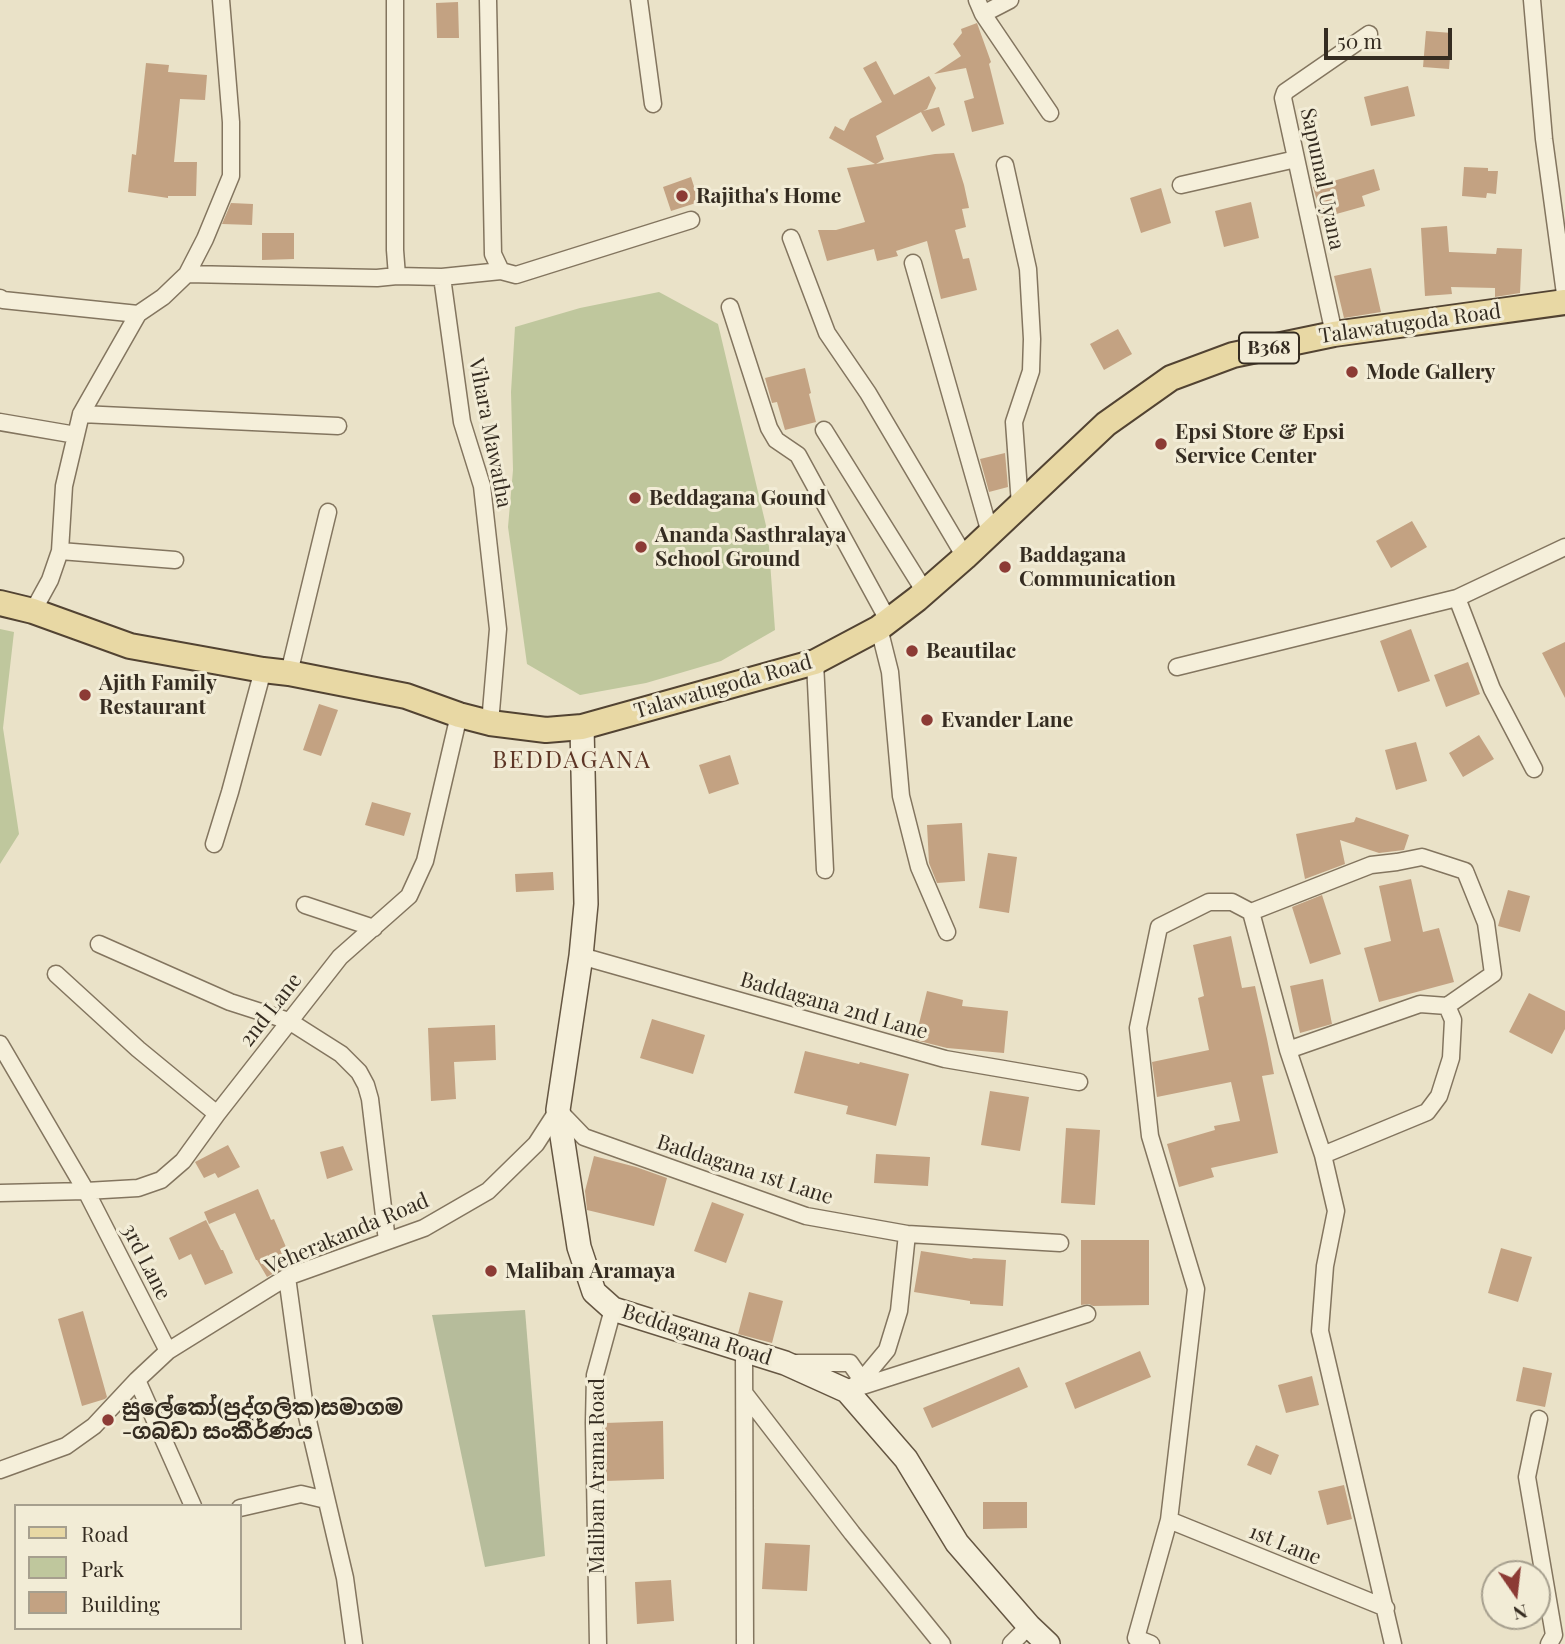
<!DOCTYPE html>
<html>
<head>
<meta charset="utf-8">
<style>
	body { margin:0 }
	#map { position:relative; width:1565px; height:1644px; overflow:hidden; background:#eae2c8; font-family:"Playfair Display",serif }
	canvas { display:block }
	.legend { position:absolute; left:14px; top:1504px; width:228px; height:126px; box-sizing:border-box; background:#f2ecd6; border:2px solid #a69f8e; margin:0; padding:9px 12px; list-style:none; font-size:21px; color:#352c21 }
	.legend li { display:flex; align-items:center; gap:14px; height:35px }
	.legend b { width:35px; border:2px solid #a69f8e }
	.north { position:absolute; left:1481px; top:1560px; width:70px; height:70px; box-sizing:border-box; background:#f2ecd6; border:2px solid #a69f8e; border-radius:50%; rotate:166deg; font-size:19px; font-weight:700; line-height:28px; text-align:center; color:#352c21 }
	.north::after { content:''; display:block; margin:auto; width:24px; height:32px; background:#8c3b35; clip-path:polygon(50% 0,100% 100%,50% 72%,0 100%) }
	.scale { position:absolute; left:1324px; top:28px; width:128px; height:32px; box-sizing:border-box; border:4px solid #352c21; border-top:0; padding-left:9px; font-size:21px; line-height:24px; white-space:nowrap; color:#352c21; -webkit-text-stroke:5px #f2ecd6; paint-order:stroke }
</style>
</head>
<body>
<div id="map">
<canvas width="1565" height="1644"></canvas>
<ul class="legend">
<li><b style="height:9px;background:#e8d8a4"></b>Road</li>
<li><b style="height:19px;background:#bfc79d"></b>Park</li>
<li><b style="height:19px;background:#c3a282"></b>Building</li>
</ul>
<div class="north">N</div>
<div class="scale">50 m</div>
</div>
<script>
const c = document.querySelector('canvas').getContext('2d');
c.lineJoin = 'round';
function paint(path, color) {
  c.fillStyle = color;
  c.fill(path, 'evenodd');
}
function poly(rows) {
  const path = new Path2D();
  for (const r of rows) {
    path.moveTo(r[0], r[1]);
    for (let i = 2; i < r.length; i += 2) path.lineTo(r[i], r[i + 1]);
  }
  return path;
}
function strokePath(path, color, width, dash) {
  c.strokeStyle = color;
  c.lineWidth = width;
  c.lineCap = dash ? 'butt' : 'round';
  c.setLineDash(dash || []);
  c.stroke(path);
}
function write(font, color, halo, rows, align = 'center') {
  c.font = font + ' "Playfair Display","Noto Sans Sinhala",serif';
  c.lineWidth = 6;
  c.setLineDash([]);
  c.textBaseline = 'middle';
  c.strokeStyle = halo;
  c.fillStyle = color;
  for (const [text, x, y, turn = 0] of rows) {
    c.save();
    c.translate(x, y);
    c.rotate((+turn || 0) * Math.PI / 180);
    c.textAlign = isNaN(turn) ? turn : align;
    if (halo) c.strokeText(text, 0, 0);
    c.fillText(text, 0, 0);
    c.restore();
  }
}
const green = poly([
	[659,292,718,324,768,534,775,630,721,661,646,683,580,695,527,664,508,527,513,470,511,392,515,327,580,308],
	[0,629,14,632,3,728,19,834,0,864]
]);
const cemetery = poly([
	[525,1310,545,1556,485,1567,432,1315]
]);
const building = poly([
	[458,2,459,38,437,38,436,3],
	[977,23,991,62,989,64,1004,124,972,132,964,101,974,98,966,68,934,74,961,56,953,44,962,33,961,29],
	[1426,31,1452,33,1449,69,1423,67],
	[876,61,894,95,929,76,936,88,927,109,923,111,939,107,945,125,932,132,921,112,876,136,884,159,876,164,935,154,954,153,964,185,969,208,962,209,966,227,955,230,963,259,969,258,977,290,941,299,927,241,896,251,898,256,877,261,874,249,827,261,818,230,836,230,865,222,847,168,875,164,829,138,835,126,844,131,850,119,882,102,863,68],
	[146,63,169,65,168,72,207,75,205,100,180,99,174,162,197,162,196,196,168,196,168,198,128,192,132,154,136,155],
	[1408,86,1415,116,1371,126,1364,97],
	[1464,167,1488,168,1488,171,1498,171,1496,194,1487,193,1486,198,1462,196],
	[1374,169,1380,190,1362,196,1365,206,1322,218,1313,187],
	[691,177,699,202,671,211,663,187],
	[1161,188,1171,223,1141,233,1130,198],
	[1251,202,1259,238,1224,247,1215,211],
	[231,203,253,204,252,225,222,224],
	[1447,226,1449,252,1496,254,1497,248,1522,249,1520,293,1495,297,1495,288,1451,287,1452,294,1425,296,1421,228],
	[262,233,294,233,294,259,262,260],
	[1371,268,1381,312,1344,318,1334,276],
	[1118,329,1132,354,1104,370,1090,344],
	[805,368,811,393,809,394,816,422,785,430,777,402,772,403,765,378],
	[1005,453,1008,487,989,492,980,459],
	[1412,521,1427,547,1391,568,1376,541],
	[1411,629,1430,681,1398,692,1380,641],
	[1565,642,1565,698,1542,653],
	[1468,662,1480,694,1446,707,1434,675],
	[319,704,338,710,321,756,303,750],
	[1479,735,1494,759,1463,777,1449,753],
	[1416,742,1427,781,1396,790,1385,750],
	[730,755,739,784,709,794,699,765],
	[372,802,411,813,404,836,365,825],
	[1356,817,1409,835,1404,850,1379,853,1340,840,1345,864,1305,879,1296,834,1354,822],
	[962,823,965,881,937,883,929,863,927,825],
	[988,853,1017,857,1009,913,979,908],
	[553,872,554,890,516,892,515,874],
	[1411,879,1423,932,1439,928,1454,982,1379,1002,1364,948,1391,941,1379,886],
	[1508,890,1530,896,1520,932,1498,926],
	[1322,895,1341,954,1310,964,1292,907],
	[1231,936,1242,988,1255,986,1267,1039,1274,1074,1262,1076,1278,1153,1211,1168,1214,1177,1179,1187,1167,1144,1215,1130,1214,1126,1240,1121,1231,1082,1157,1097,1152,1062,1209,1050,1198,998,1204,996,1193,945],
	[1323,979,1332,1024,1300,1033,1290,986],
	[927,991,963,1000,962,1006,1008,1011,1004,1053,947,1048,915,1040],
	[1529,993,1565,1011,1565,1029,1552,1054,1509,1032],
	[652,1019,705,1035,693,1074,640,1058],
	[495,1025,496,1060,454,1062,456,1099,431,1101,428,1028],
	[805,1051,859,1064,860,1062,909,1074,896,1126,846,1114,848,1106,794,1093],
	[990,1091,1029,1097,1020,1151,981,1145],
	[1066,1128,1100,1130,1095,1205,1061,1203],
	[228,1145,240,1167,218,1178,215,1173,204,1178,195,1162],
	[343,1146,353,1170,327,1179,320,1152],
	[876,1154,930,1157,928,1186,874,1183],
	[594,1156,636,1167,667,1178,654,1226,587,1210,585,1191],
	[258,1189,271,1220,274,1219,286,1247,280,1249,287,1266,267,1277,257,1260,256,1260,235,1213,209,1224,204,1212],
	[712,1202,744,1214,726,1263,694,1251],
	[206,1220,221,1250,223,1250,233,1273,205,1285,191,1254,179,1260,169,1238],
	[1081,1240,1149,1240,1149,1305,1093,1306,1089,1304,1081,1305],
	[1501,1248,1532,1257,1518,1302,1488,1293],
	[921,1251,972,1259,973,1258,1006,1260,1003,1306,970,1304,970,1301,914,1292],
	[749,1292,783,1301,772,1343,738,1334],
	[83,1311,107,1397,105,1399,82,1406,58,1319],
	[1140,1351,1151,1377,1075,1409,1065,1383],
	[1019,1367,1028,1387,932,1428,923,1408],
	[1523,1367,1552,1373,1545,1407,1516,1401],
	[1312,1376,1319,1405,1286,1413,1278,1385],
	[663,1421,664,1479,606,1481,605,1423],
	[1256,1445,1279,1455,1271,1475,1247,1465],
	[1344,1485,1352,1519,1327,1525,1318,1491],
	[983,1502,1027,1502,1027,1528,983,1529],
	[765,1543,810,1545,807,1591,762,1589],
	[671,1580,674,1621,637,1624,635,1582]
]);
const street = poly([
	[395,0,395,250,397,276],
	[488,0,493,254,501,271],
	[639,0,653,104],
	[977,0,983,14,1010,0],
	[1532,0,1544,139,1565,294],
	[983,14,1050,113],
	[1005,165,1028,269,1032,339,1031,371,1014,422,1020,505],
	[1181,185,1296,159],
	[791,238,827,333,868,393,965,557],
	[913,263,990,533],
	[187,274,377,278,397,276,442,277,501,271,516,275,691,220],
	[442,277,462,422,482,486,498,629,490,723],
	[0,298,3,300,138,314],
	[730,307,769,428,776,440,798,455,888,620],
	[1334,334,1283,98,1285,92,1369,34],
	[81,414,338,426],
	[0,422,76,435],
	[824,430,925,592],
	[60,551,175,560],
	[1457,598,1492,689,1534,769],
	[33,611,50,580,60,551,64,486,81,414,138,314,163,297,187,274,205,239,231,176,231,122,221,0],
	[879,628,890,672,901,796,919,867,947,932],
	[815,662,825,870],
	[1177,667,1457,598,1565,547],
	[289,673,328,512],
	[214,844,230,792,263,670],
	[305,905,374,928],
	[1251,912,1371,865,1397,862,1422,857,1465,871,1486,923,1493,974,1447,1006],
	[99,944,230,1002,289,1021,341,1054,359,1072,366,1085,370,1099,387,1241],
	[581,956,945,1059,1079,1082],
	[56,974,138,1049,217,1114],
	[0,1044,86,1191,168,1351],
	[1288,1050,1420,1004,1447,1006,1453,1020,1451,1058,1439,1096,1427,1112,1323,1155],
	[0,1193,86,1191,138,1188,161,1180,183,1161,217,1114,340,957,409,896,425,861,459,715],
	[287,1277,305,1408,345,1578,354,1644],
	[744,1351,745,1644],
	[791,1363,850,1363,862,1380],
	[137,1380,193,1506],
	[852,1387,862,1380,887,1350,899,1311,907,1234],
	[847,1391,1087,1314],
	[745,1394,852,1533,942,1644],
	[1539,1419,1527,1477,1554,1635,1549,1644],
	[0,1470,66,1446,94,1426,137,1380,168,1351,287,1277,424,1228,488,1191,536,1144,558,1110,584,1137,806,1216,907,1234,1060,1243],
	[240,1508,301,1494,326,1500],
	[1169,1520,1386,1608],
	[598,1644,594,1423,595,1375,613,1309],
	[1011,1644,1029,1626],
	[1151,1644,1136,1638,1169,1520,1196,1289,1150,1136,1138,1028,1159,927,1209,902,1232,902,1251,912,1288,1050,1323,1155,1336,1211,1325,1266,1320,1331,1393,1644]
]);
const secondary = poly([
	[582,727,586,904,581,956,558,1110,579,1247,594,1292,613,1309,785,1363,847,1391,906,1459,957,1543,1029,1626,1048,1644]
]);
const primary = poly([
	[0,603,33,611,130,646,263,670,289,673,406,696,459,715,490,723,546,730,582,727,815,662,879,628,917,599,965,557,1106,424,1171,378,1233,355,1334,334,1565,302]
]);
const markers = [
	[682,196,7,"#8c3b35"],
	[1352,372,7,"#8c3b35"],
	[1161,444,7,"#8c3b35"],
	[635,498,7,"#8c3b35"],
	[641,547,7,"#8c3b35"],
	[1005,567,7,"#8c3b35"],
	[912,651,7,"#8c3b35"],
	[85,695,7,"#8c3b35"],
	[927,720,7,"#8c3b35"],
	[491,1271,7,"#8c3b35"],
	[108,1420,7,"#8c3b35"]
];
const shields = [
	[1269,348,60]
];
const shieldNames = [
	["B368",1269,348]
];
const streetNames = [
	["Sapumal Uyana",1322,179,78],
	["Talawatugoda Road",1410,324,-8],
	["Vihara Mawatha",490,433,79],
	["Talawatugoda Road",723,687,-16],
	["Baddagana 2nd Lane",834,1006,16],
	["2nd Lane",271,1010,-52],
	["Baddagana 1st Lane",745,1170,18],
	["Veherakanda Road",347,1234,-23],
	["3rd Lane",146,1262,63],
	["Beddagana Road",697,1335,18],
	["Maliban Arama Road",597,1476,-90],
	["1st Lane",1285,1545,22]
];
const poiNames = [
	["Rajitha's Home",696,196],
	["Mode Gallery",1366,372],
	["Epsi Store & Epsi",1175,432],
	["Service Center",1175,456],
	["Beddagana Gound",649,498],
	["Ananda Sasthralaya",655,535],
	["School Ground",655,559],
	["Baddagana",1019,555],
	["Communication",1019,579],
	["Beautilac",926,651],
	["Ajith Family",99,683],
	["Restaurant",99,707],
	["Evander Lane",941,720],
	["Maliban Aramaya",505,1271],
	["සුලේකෝ(පුද්ගලික)සමාගම",122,1408],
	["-ගබඩා සංකීර්ණය",122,1432]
];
const quarterNames = [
	["BEDDAGANA",572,761]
];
paint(green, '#bfc79d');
paint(cemetery, '#b6bc9b');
paint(building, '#c3a282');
strokePath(street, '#83755f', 19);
strokePath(secondary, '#655642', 26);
strokePath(primary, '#524332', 28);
strokePath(street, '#f5efda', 16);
strokePath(secondary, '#f5efda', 23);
strokePath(primary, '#e8d8a4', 24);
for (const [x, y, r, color] of markers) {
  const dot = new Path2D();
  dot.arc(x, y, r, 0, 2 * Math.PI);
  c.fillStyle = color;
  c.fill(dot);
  strokePath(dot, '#f2ecd6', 2.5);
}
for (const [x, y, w] of shields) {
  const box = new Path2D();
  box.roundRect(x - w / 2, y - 15.5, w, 31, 5);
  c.fillStyle = '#f2ecd6';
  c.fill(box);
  strokePath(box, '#352c21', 2);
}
write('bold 19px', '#352c21', null, shieldNames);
write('21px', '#352c21', '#f2ecd6', streetNames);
write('bold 21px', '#352c21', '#f2ecd6', poiNames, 'left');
c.letterSpacing = '2px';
write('24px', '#5d3525', '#f2ecd6', quarterNames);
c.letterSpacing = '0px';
</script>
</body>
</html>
